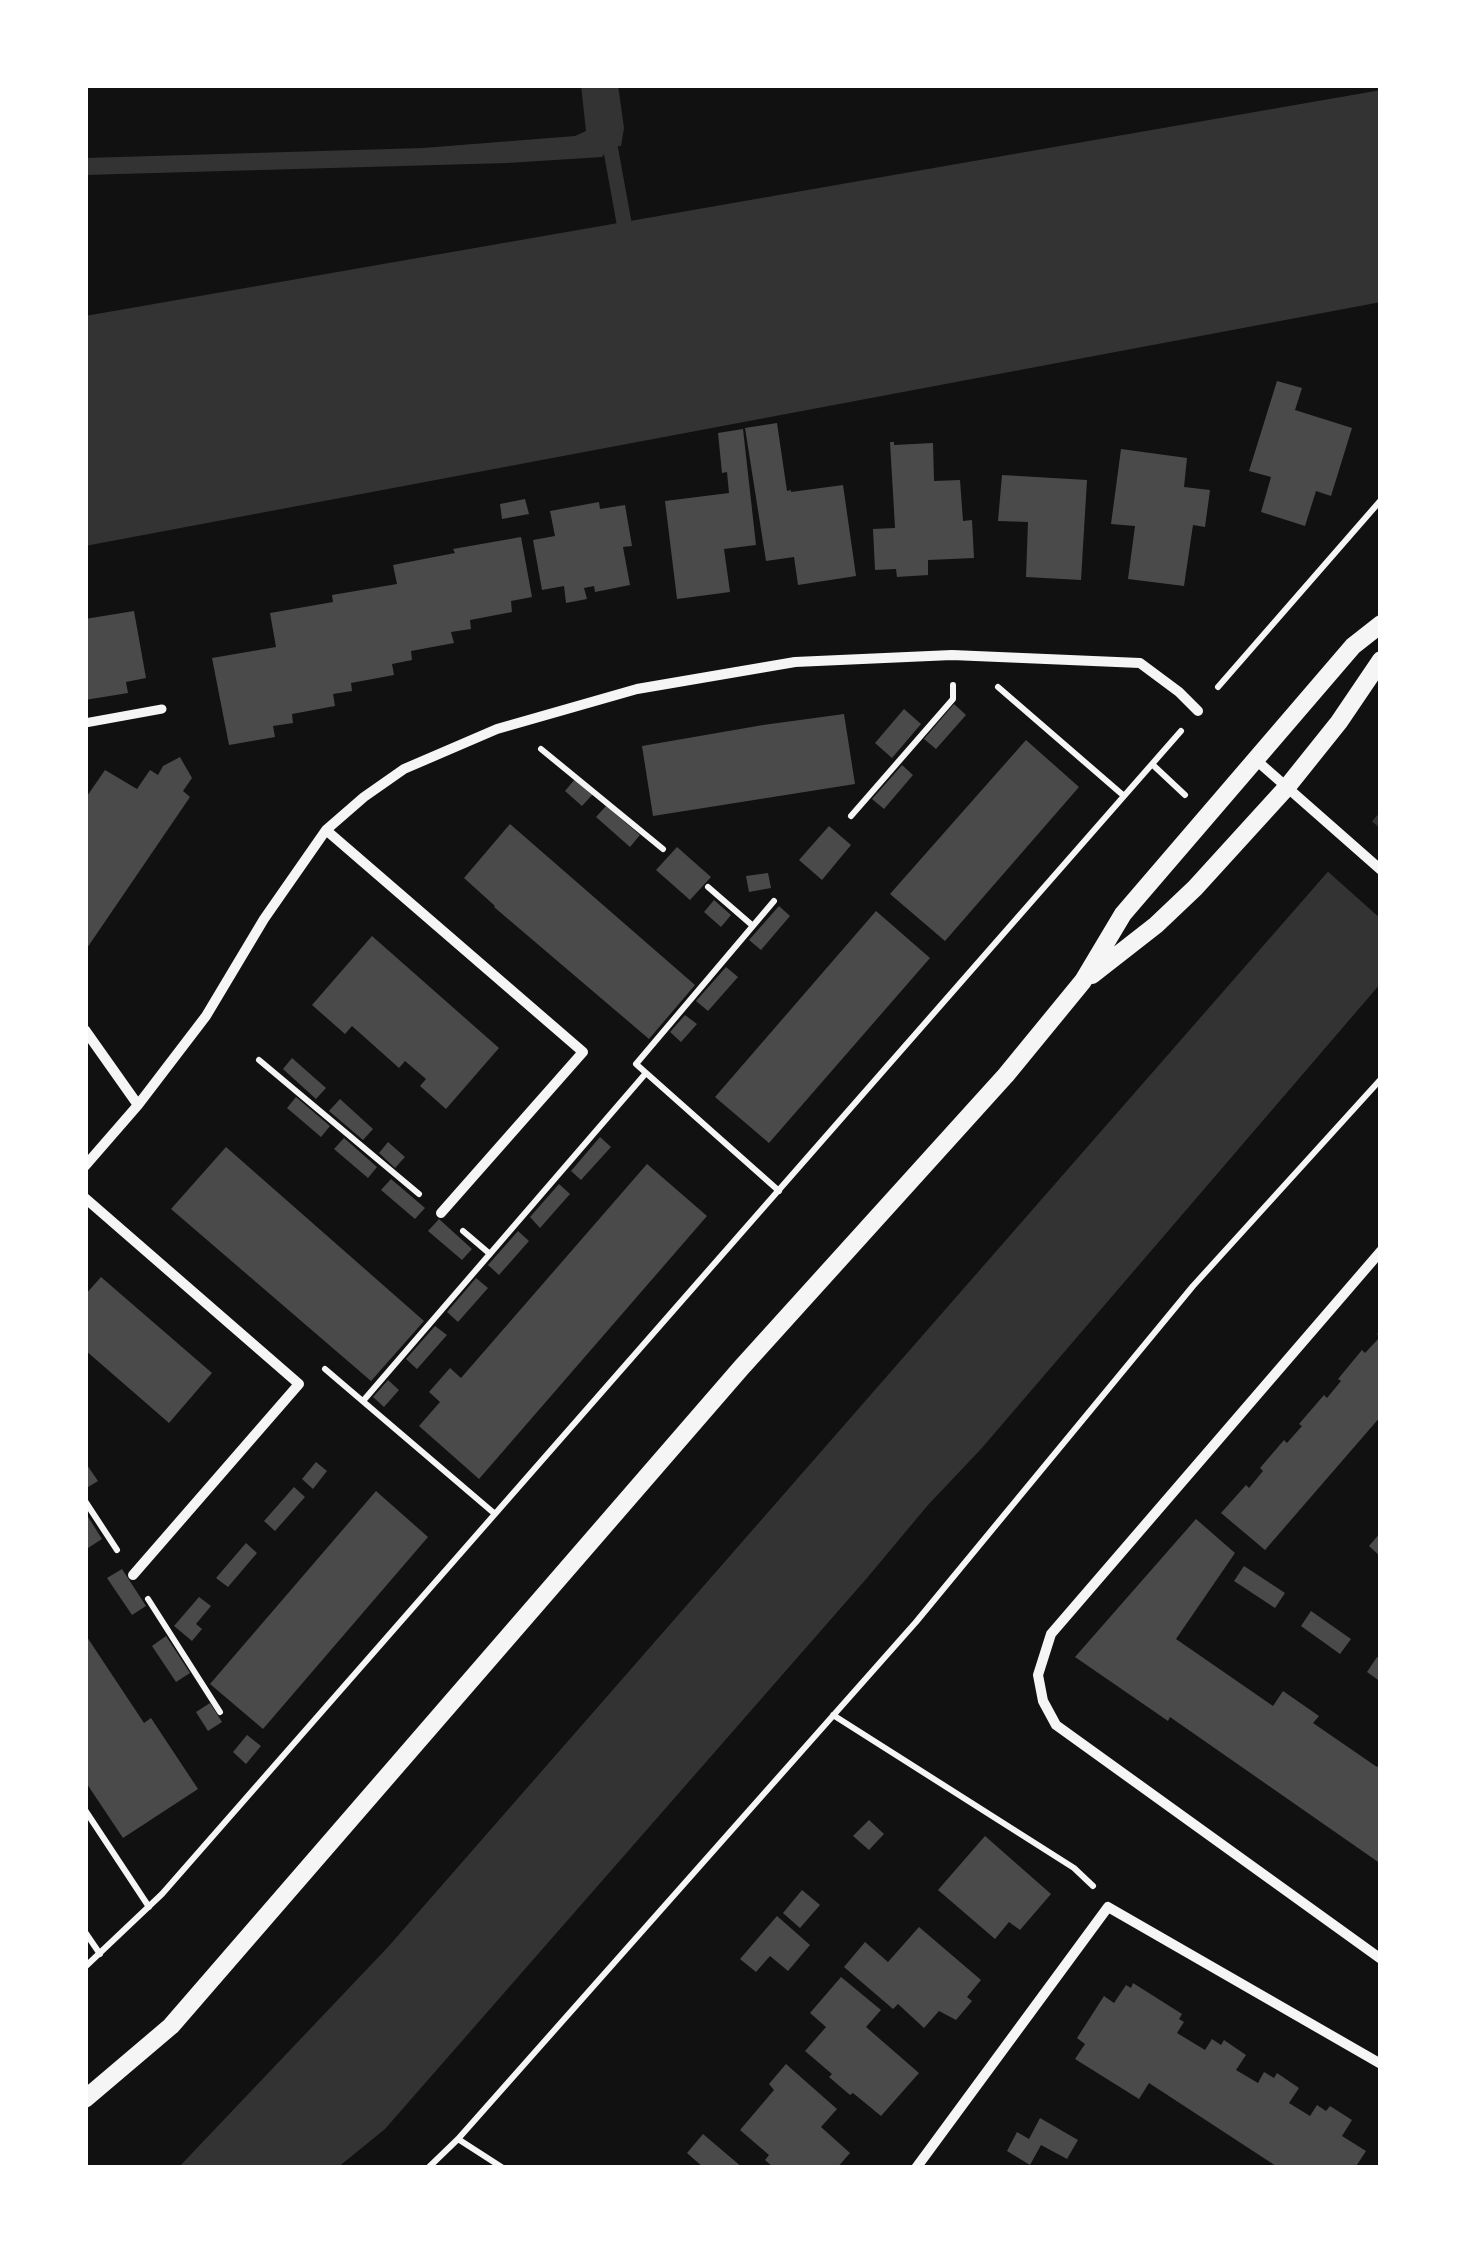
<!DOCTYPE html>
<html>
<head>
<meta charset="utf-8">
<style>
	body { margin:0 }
	#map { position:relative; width:1466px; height:2253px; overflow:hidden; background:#111; font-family:"IBM Plex Sans",sans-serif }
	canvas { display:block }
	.frame { position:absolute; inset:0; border:88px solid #fff; pointer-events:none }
</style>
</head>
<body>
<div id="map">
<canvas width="1466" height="2253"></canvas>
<div class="frame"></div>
</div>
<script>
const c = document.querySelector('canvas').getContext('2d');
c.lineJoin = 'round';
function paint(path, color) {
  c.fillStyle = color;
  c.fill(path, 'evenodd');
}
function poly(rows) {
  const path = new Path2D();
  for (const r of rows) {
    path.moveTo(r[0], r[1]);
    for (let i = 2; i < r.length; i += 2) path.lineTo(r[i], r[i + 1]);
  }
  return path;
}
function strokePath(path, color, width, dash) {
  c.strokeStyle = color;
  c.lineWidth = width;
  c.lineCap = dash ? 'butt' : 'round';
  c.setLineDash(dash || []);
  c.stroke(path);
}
const water = poly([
	[581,85,618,85,624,128,621,146,609,147,602,157,507,163,85,175,85,158,423,148,575,136,586,131],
	[1381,90,1381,302,85,546,85,316],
	[1381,811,1381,983,981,1449,928,1505,867,1578,385,2129,337,2168,178,2168,388,1947]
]);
const pier = poly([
	[1368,818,1381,829,1381,919,1325,869]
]);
const stream = poly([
	[607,129,627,239]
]);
const building = poly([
	[1277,381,1302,388,1295,410,1352,428,1331,496,1316,491,1305,526,1261,512,1271,477,1249,471],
	[777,423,787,491,791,490,791,492,843,485,856,576,798,585,794,557,766,561,745,428],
	[743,429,756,545,724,549,730,592,677,599,665,501,729,493,727,472,722,473,718,433],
	[890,442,894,442,894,445,933,443,934,481,960,480,963,521,972,520,974,558,928,560,928,575,897,577,896,569,875,570,873,529,895,528],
	[1121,449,1187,458,1184,487,1210,490,1205,527,1193,525,1184,586,1128,579,1135,526,1111,524],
	[1002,475,1087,480,1081,580,1026,577,1028,522,998,521],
	[525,499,529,514,502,519,500,504],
	[599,502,600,509,625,505,632,546,623,547,630,585,595,592,594,586,584,588,587,599,566,603,564,586,542,590,533,540,555,536,550,511],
	[521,537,532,597,511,601,512,612,470,620,471,629,451,632,454,643,411,651,412,660,392,664,394,675,351,683,352,691,333,694,335,706,292,714,293,723,273,726,275,737,229,745,212,658,276,647,270,613,333,602,332,595,397,584,393,565,455,553,453,549],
	[134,611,146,678,126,682,128,693,85,700,85,619],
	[954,704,966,715,936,749,924,739],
	[904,709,921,724,892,758,875,743],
	[844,714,855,784,653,816,642,746,763,725],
	[1026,740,1079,787,945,941,890,894],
	[180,757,192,778,183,791,190,797,85,951,85,818,88,814,85,812,85,799,105,770,137,789,150,770,158,775,163,766],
	[902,765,913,775,884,809,872,799],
	[575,779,593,794,582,806,565,791],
	[606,806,640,835,630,847,596,817],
	[510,824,695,985,649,1039,494,907,495,906,464,878],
	[829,826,851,845,822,880,799,860],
	[677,847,711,877,690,900,656,870],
	[768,873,771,888,749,892,746,876],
	[714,900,731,915,721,927,704,912],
	[779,906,790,916,761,950,749,940],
	[876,911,930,958,769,1143,715,1097],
	[372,936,499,1048,446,1109,420,1086,426,1079,405,1061,399,1068,352,1026,345,1034,312,1005],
	[726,967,738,977,708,1011,696,1001],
	[685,1015,697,1024,681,1042,670,1032],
	[292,1058,326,1088,316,1099,283,1069],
	[296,1097,330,1126,321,1137,287,1108],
	[340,1099,373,1129,363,1140,329,1111],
	[600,1137,611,1147,581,1180,571,1171],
	[344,1138,377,1167,368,1178,334,1149],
	[388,1142,405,1157,395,1168,379,1153],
	[226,1147,424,1321,371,1381,171,1209],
	[647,1164,707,1216,479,1479,419,1426,440,1402,429,1392,450,1368,461,1378],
	[391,1179,425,1208,415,1219,381,1190],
	[559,1184,570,1194,540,1228,530,1217],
	[439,1219,472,1249,462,1260,428,1231],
	[518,1231,529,1241,499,1275,488,1265],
	[101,1277,212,1373,169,1423,85,1350,85,1295],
	[476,1278,488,1288,458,1322,447,1312],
	[435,1326,447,1335,417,1369,406,1359],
	[1381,1329,1381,1416,1265,1550,1221,1513,1246,1485,1249,1488,1263,1471,1260,1468,1284,1440,1287,1443,1302,1426,1299,1424,1324,1395,1327,1398,1341,1381,1338,1379,1362,1350,1365,1353,1380,1337,1377,1334],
	[388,1380,399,1390,384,1407,373,1397],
	[85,1462,98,1481,85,1489],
	[316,1462,327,1471,313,1489,302,1479],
	[294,1487,305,1497,275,1531,264,1521],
	[376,1491,428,1537,263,1729,210,1684],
	[85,1512,102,1539,88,1548,85,1544],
	[1196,1519,1235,1553,1176,1639,1273,1706,1283,1691,1319,1716,1313,1723,1377,1767,1381,1762,1381,1864,1170,1717,1168,1721,1075,1657],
	[1381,1532,1381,1557,1369,1546],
	[246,1543,257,1553,228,1587,216,1578],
	[1244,1566,1285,1593,1275,1608,1234,1581],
	[122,1569,146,1606,132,1615,107,1578],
	[199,1597,211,1606,196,1624,202,1629,192,1641,174,1626],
	[1311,1611,1351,1639,1340,1654,1301,1626],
	[85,1634,144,1723,151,1718,198,1789,123,1838,85,1781],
	[166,1636,190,1673,176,1682,152,1646],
	[1377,1657,1381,1659,1381,1682,1367,1672],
	[210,1703,222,1722,208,1731,196,1712],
	[247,1735,261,1746,246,1764,233,1752],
	[869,1820,884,1834,869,1850,853,1836],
	[985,1836,1051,1894,1020,1930,1009,1922,995,1939,938,1890],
	[802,1890,820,1905,800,1928,783,1913],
	[777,1916,810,1945,788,1971,770,1956,756,1972,740,1959],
	[919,1927,981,1980,967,1997,972,2001,956,2020,939,2011,924,2028,898,2004,893,2009,844,1967,865,1942,888,1962],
	[841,1977,881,2010,866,2027,919,2073,881,2116,853,2093,850,2095,829,2077,832,2074,805,2051,826,2027,810,2013],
	[1133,1983,1182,2014,1179,2019,1184,2022,1177,2033,1205,2050,1212,2039,1221,2045,1224,2040,1246,2055,1236,2070,1258,2083,1264,2072,1274,2078,1277,2073,1299,2088,1289,2103,1310,2116,1317,2105,1326,2111,1330,2106,1352,2120,1342,2136,1366,2151,1355,2168,1279,2168,1149,2083,1139,2099,1075,2059,1085,2044,1077,2038,1104,1996,1114,2003,1126,1985,1131,1988],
	[786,2064,837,2109,821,2127,850,2153,837,2168,774,2168,765,2160,769,2155,740,2130,774,2090,769,2084],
	[1040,2118,1078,2140,1067,2159,1041,2145,1030,2165,1007,2151,1017,2132,1029,2139],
	[703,2134,743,2168,704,2168,687,2153]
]);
const path = poly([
	[998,687,1124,796],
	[1218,687,1381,500],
	[541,749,663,849],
	[1153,765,1185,795],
	[851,816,953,699,953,685],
	[708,887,753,926],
	[774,901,636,1064,779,1191],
	[259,1060,419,1194],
	[463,1231,490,1254],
	[325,1369,495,1514],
	[363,1401,646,1073],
	[85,1501,117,1550],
	[148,1599,220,1712],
	[833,1715,1074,1868,1093,1886],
	[85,1810,149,1907],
	[85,1932,100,1954],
	[85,1967,162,1894,1181,731],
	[458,2139,503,2168],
	[428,2168,458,2139,916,1622,1193,1286,1381,1079]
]);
const pedestrian = poly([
	[85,723,162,709]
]);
const minor = poly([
	[1256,760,1381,870],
	[326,830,583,1052,441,1213],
	[85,1030,138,1105],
	[85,1166,138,1105,206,1016,264,919,326,830,364,797,404,769,497,729,637,689,795,662,952,655,1140,663,1179,692,1198,711],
	[85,1198,299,1384,133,1575],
	[1381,1251,1051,1634,1038,1675,1043,1701,1056,1725,1381,1959],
	[916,2168,1108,1907,1381,2064]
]);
const tertiary = poly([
	[1092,975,1156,925,1195,888,1287,787,1339,722,1381,660],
	[85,2099,171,2026,741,1368,1006,1075,1083,981,1123,914,1353,646,1381,624]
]);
paint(water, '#333');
paint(pier, '#111');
strokePath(stream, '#333', 15);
paint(building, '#4a4a4a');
strokePath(path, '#f5f5f5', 6);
strokePath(pedestrian, '#f5f5f5', 9);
strokePath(minor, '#f5f5f5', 10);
strokePath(tertiary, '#f5f5f5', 18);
</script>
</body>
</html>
